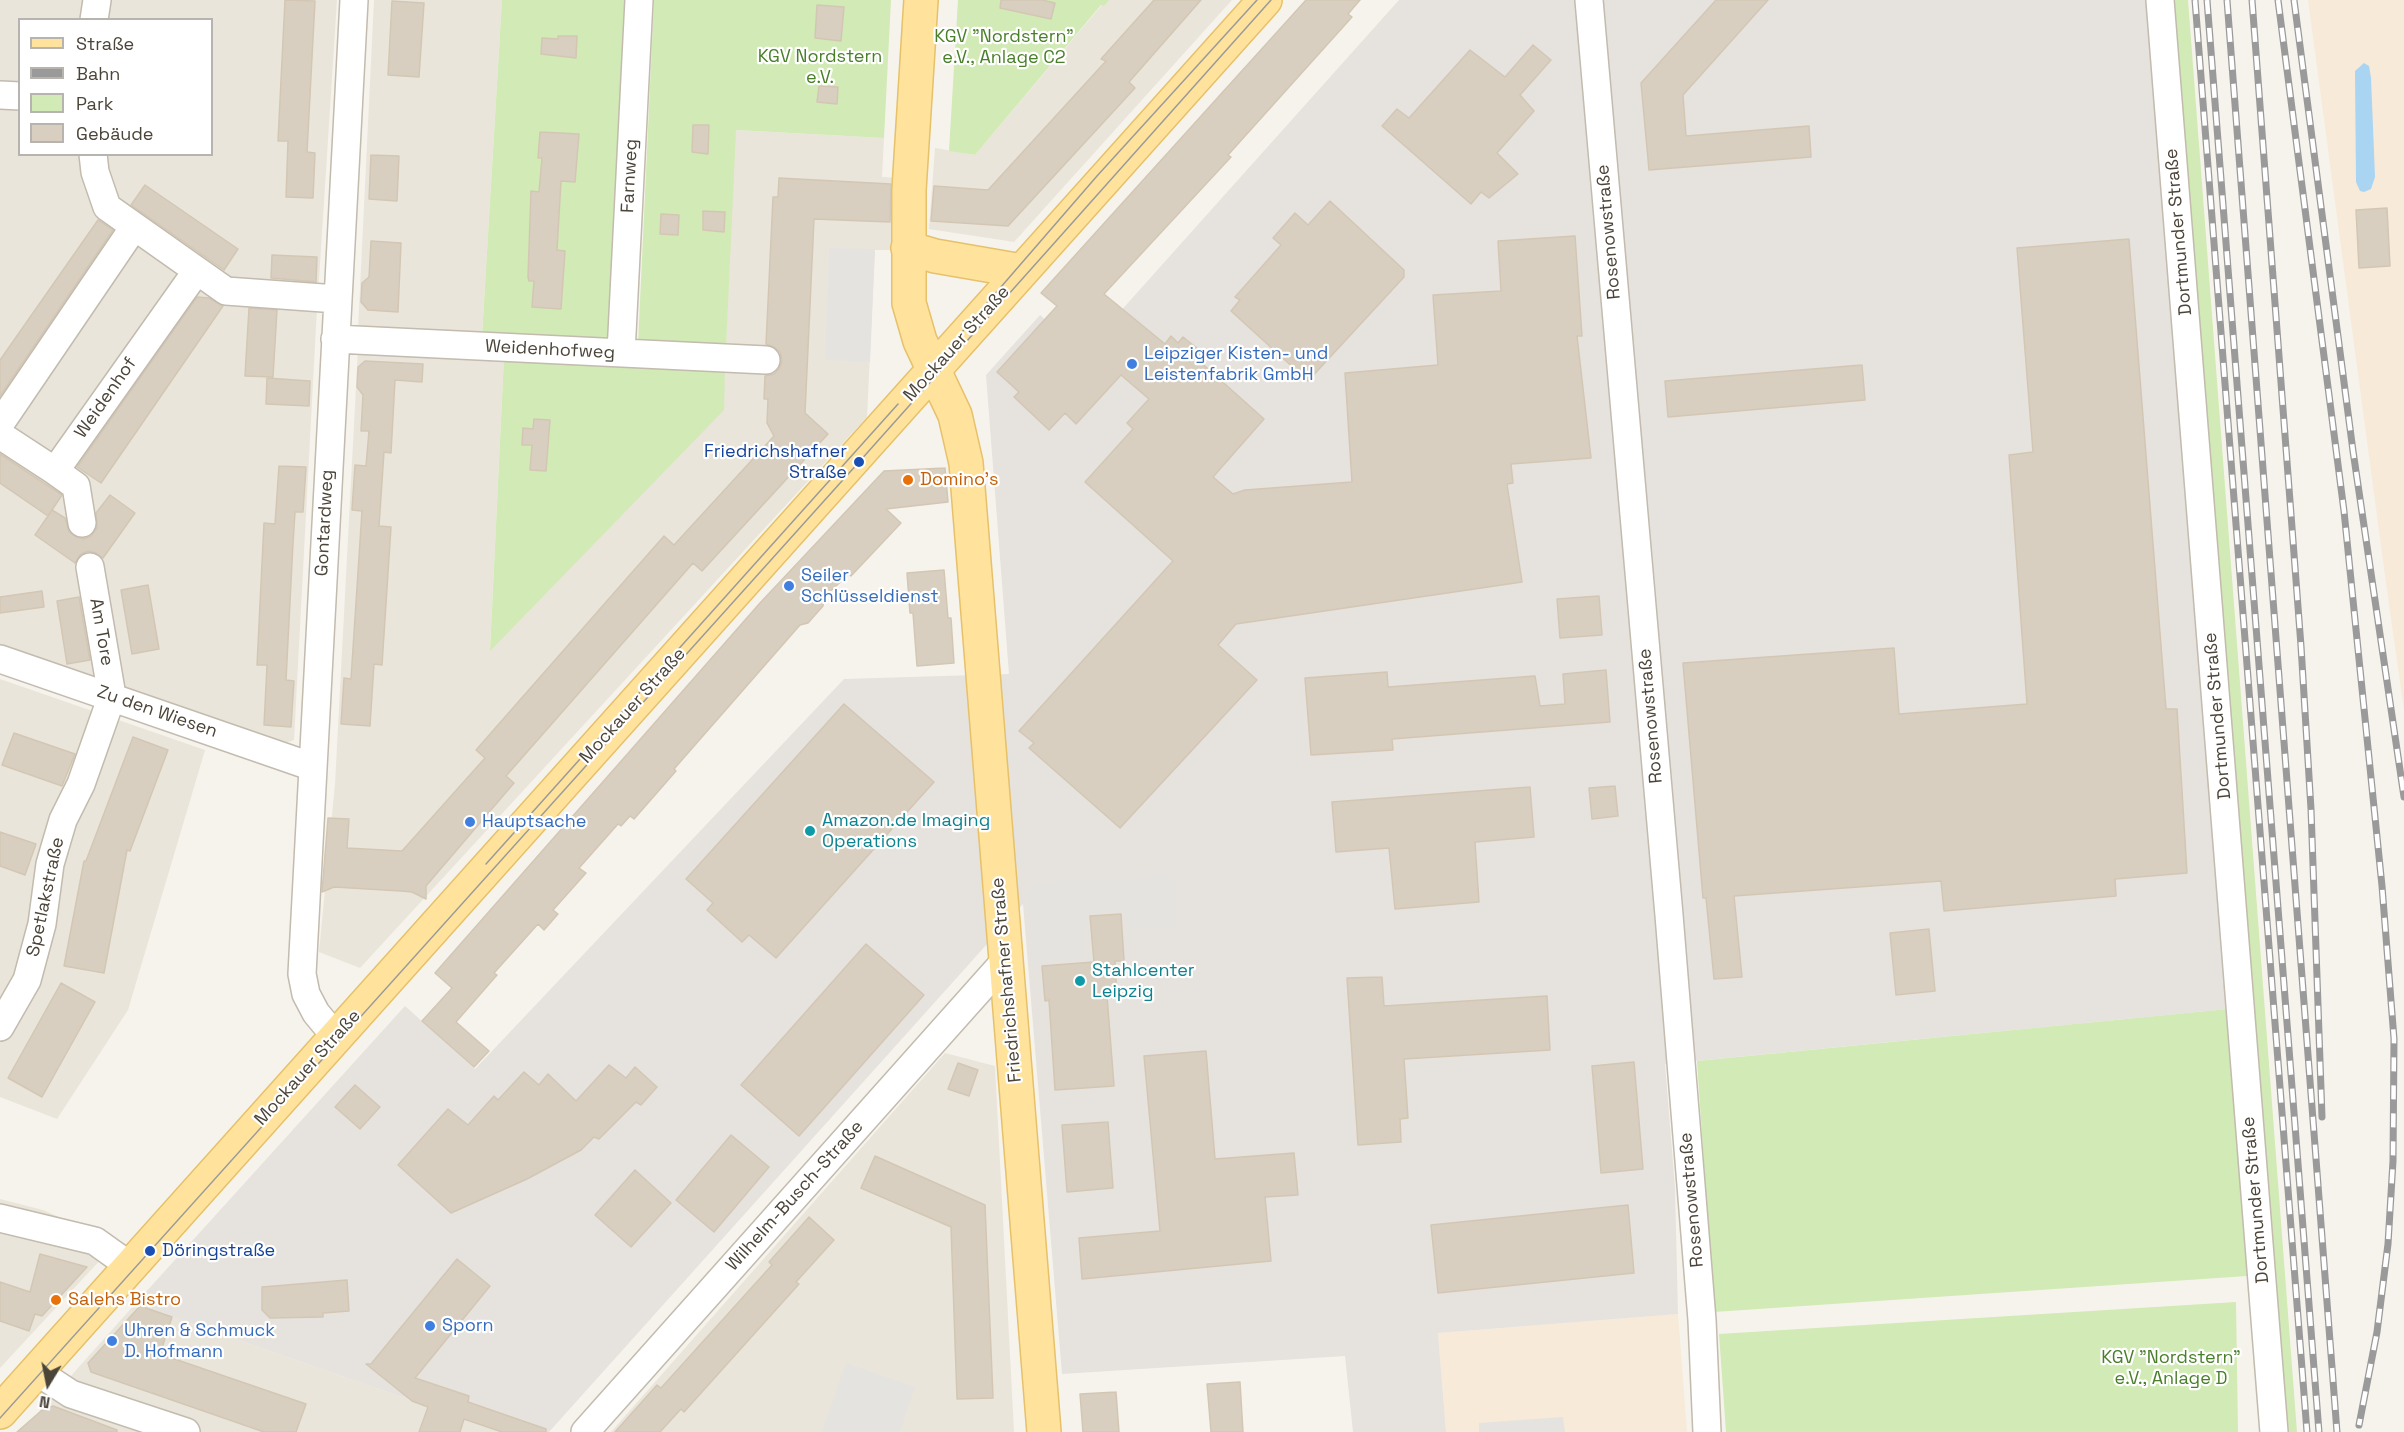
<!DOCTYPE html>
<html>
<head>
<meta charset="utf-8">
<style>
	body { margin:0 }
	#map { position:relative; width:2404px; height:1432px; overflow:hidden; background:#f6f3ec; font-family:"Space Grotesk",sans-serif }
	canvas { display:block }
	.legend { position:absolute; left:18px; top:18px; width:195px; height:138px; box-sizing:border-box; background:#fff; border:2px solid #b7b4b0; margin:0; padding:8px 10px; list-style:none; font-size:18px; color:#4b4439 }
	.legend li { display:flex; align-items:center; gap:12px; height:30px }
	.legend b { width:30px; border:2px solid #b7b4b0 }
	.north { position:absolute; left:18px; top:1354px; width:60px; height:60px; -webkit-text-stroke:4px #fff; paint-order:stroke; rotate:190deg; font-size:16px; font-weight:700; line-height:24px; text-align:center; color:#4b4439 }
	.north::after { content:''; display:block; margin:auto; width:21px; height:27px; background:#4b4439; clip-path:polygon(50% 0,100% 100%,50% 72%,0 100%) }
</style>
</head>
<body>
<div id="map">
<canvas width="2404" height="1432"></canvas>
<ul class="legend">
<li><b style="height:8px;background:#ffe39c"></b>Straße</li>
<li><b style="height:8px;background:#9a9a9a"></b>Bahn</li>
<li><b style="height:16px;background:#d2eab5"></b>Park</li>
<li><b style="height:16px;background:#d8cfc1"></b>Gebäude</li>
</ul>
<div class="north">N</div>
</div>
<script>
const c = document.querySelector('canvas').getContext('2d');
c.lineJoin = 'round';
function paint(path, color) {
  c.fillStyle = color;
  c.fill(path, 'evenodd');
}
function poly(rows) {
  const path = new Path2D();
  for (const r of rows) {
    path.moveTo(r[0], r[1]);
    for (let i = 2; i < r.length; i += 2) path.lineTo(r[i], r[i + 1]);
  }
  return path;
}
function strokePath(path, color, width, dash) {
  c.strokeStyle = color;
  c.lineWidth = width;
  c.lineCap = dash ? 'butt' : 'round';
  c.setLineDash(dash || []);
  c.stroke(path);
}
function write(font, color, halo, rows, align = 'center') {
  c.font = font + ' "Space Grotesk",sans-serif';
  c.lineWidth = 4.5;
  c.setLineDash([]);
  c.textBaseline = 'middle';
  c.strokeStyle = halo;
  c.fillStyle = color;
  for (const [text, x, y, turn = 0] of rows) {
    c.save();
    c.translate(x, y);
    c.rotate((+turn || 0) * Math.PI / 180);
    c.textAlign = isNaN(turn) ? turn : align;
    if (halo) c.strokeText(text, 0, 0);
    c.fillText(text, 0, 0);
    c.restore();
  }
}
const residential = poly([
	[0,0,337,0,316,326,294,740,283,744,0,649],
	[20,20,212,20,212,154,20,154],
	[374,0,502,0,482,336,358,329],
	[1106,0,1232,0,1014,242,929,229,935,148,975,155],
	[735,130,884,138,882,177,901,178,897,250,875,250,867,417,360,968,319,952,335,784,358,349,504,357,490,650,725,368],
	[0,679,205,750,128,1010,57,1119,0,1097],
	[945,1053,995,1066,1014,1432,611,1432],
	[0,1199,43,1210,117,1242,0,1368],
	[135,1304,502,1432,21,1432]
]);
const commercial = poly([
	[2308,0,2404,0,2404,710,2388,598],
	[1678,1314,1687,1432,1446,1432,1438,1333]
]);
const industrial = poly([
	[1399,0,2147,0,2228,1009,1665,1064,1675,1188,1678,1314,1438,1333,1446,1432,1353,1432,1345,1356,1062,1374,1023,904,549,1432,502,1432,135,1304,405,1006,475,1069,844,679,1009,674,986,375,1040,315,1084,352]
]);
const green = poly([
	[502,0,628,0,612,344,482,336],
	[654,0,891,0,884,138,736,130,726,349,638,345],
	[958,0,1109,0,1104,6,1101,5,975,155,949,151],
	[2172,0,2188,0,2297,1432,2287,1432],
	[504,357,725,368,724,410,490,651],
	[2228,1009,2247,1276,1714,1312,1697,1061],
	[2236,1302,2238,1432,1726,1432,1719,1334]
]);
const parking = poly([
	[829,248,875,249,870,362,825,360],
	[1174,875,1177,924,1127,928,1126,910,1085,913,1086,958,1031,962,1027,884],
	[846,1363,915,1387,900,1432,822,1432],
	[1563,1417,1565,1432,1479,1432,1479,1423]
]);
const water = poly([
	[2364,63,2369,66,2371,78,2375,177,2371,189,2364,192,2360,191,2356,182,2355,71]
]);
const building = poly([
	[285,0,315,1,307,152,315,153,313,198,286,197,288,141,278,141,285,0],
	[1001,0,1042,0,1055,3,1051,19,1000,8,1001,0],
	[1154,0,1201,0,1129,82,1135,88,1008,226,931,221,934,186,988,190,1106,61,1101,59,1154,0],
	[1306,0,1360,0,1348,14,1352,17,1228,155,1231,157,1104,294,1165,344,1171,336,1178,343,1183,337,1203,353,1197,359,1264,419,1213,477,1233,494,1245,490,1352,482,1345,373,1438,365,1433,295,1501,291,1498,241,1575,236,1582,336,1577,336,1591,458,1511,464,1513,483,1507,484,1522,582,1236,624,1218,645,1257,680,1120,828,1029,748,1034,743,1019,731,1173,561,1085,482,1133,429,1127,423,1149,399,1121,375,1076,424,1065,413,1049,430,1014,397,1019,392,997,372,1057,306,1041,293,1306,0],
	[1716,0,1768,0,1683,95,1686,136,1809,126,1811,157,1649,170,1641,83,1716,0],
	[392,1,424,3,419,77,388,75,392,1],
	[817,5,844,7,841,41,815,38,817,5],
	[558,36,577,36,576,58,541,54,542,38,558,39,558,36],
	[1533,45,1551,60,1520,95,1534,111,1497,153,1518,174,1489,198,1481,192,1471,204,1382,126,1397,109,1409,118,1470,50,1505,77,1533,45],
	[819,86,838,87,837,104,817,102,819,86],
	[693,125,709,125,708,154,692,152,693,125],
	[540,132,579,134,575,182,561,181,557,250,565,251,561,309,532,307,534,281,529,281,528,277,531,191,539,192,542,158,538,158,540,132],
	[371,155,399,156,397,201,369,199,371,155],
	[779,178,891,184,890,222,814,219,805,413,828,434,702,571,693,563,506,776,514,783,426,886,426,899,412,892,401,891,334,887,322,892,328,818,349,819,347,848,402,851,485,758,476,750,664,536,674,545,774,436,767,423,768,399,764,399,765,376,774,374,779,369,782,361,780,352,774,347,766,344,773,197,778,197,779,178],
	[145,185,238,249,224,270,131,205,145,185],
	[1330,201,1404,270,1404,277,1308,381,1231,311,1240,300,1235,297,1281,245,1273,238,1295,213,1308,225,1330,201],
	[2387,208,2390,266,2359,268,2356,210,2387,208],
	[703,211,725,212,724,232,703,230,703,211],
	[661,214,679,215,678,235,660,234,661,214],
	[98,220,113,230,0,396,0,360,98,220],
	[2129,239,2166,709,2177,709,2187,873,2115,879,2116,896,1944,911,1941,881,1734,896,1742,977,1714,979,1706,898,1703,898,1683,663,1894,648,1899,714,2027,704,2009,455,2033,452,2017,248,2129,239],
	[371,241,401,243,398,312,368,310,361,302,362,283,369,277,371,241],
	[272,255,317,257,316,282,271,278,272,255],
	[197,297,209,298,223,306,101,483,77,467,197,297],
	[249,308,277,310,273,377,245,376,249,308],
	[365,361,423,364,422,382,395,380,391,453,384,452,379,526,391,527,382,665,374,664,370,726,341,724,344,678,351,679,362,511,352,510,355,465,366,466,369,431,361,431,363,395,357,387,358,367,365,361],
	[1862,365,1865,400,1668,417,1665,381,1862,365],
	[267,378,310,381,309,406,266,404,267,378],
	[534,419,550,420,546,471,530,470,532,445,522,445,523,428,533,429,534,419],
	[0,454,62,495,48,516,0,483,0,454],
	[279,466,306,467,303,512,295,512,293,543,286,680,294,681,291,727,264,725,267,665,257,665,264,523,275,524,279,466],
	[945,468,948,502,886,509,901,523,851,576,849,574,824,597,823,606,808,623,800,625,674,769,676,771,634,819,630,816,621,826,618,824,579,868,586,873,553,910,558,914,544,930,538,924,494,973,497,975,456,1022,489,1051,474,1067,422,1021,452,988,435,973,760,603,884,471,945,468],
	[110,495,135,513,103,558,96,553,88,551,80,555,75,563,35,535,52,510,65,518,69,532,76,537,84,539,91,536,97,528,96,513,110,495],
	[944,570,948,618,951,618,954,663,917,666,913,613,910,613,907,573,944,570],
	[148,585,159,649,132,654,121,590,148,585],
	[42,591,44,607,0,613,0,597,42,591],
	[1599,596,1602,635,1560,638,1557,599,1599,596],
	[79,597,90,660,67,664,57,601,79,597],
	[1606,670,1610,722,1392,739,1393,750,1311,755,1305,678,1387,672,1388,687,1535,676,1540,706,1565,704,1563,674,1606,670],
	[844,704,934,782,776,958,749,935,742,942,707,910,713,903,686,879,844,704],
	[14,733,75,754,62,786,2,765,14,733],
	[133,737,168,750,130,851,127,850,104,973,64,966,84,861,86,861,133,737],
	[1615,786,1618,816,1592,819,1589,788,1615,786],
	[1530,787,1534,837,1475,842,1479,902,1395,909,1389,848,1336,852,1332,802,1530,787],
	[0,832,36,844,25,875,0,866,0,832],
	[1121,914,1124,961,1115,961,1117,996,1107,996,1114,1086,1055,1090,1049,1000,1045,1001,1042,966,1094,962,1090,916,1121,914],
	[1929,929,1935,991,1896,995,1890,933,1929,929],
	[866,944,924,995,799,1136,741,1085,866,944],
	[1382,977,1384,1006,1547,996,1550,1050,1404,1059,1408,1118,1400,1119,1401,1142,1358,1145,1347,978,1382,977],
	[61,983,95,1002,42,1097,8,1078,61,983],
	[1206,1051,1215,1159,1294,1153,1298,1195,1265,1197,1271,1261,1082,1279,1079,1238,1160,1231,1144,1056,1206,1051],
	[1634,1062,1643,1169,1601,1173,1592,1066,1634,1062],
	[958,1063,978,1070,969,1096,948,1089,958,1063],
	[609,1065,626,1078,635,1067,657,1087,641,1105,636,1102,599,1139,594,1137,581,1150,527,1179,451,1213,398,1165,448,1109,468,1125,494,1096,498,1100,524,1072,539,1085,548,1074,576,1101,609,1065],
	[355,1085,380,1107,360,1129,335,1107,355,1085],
	[1108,1122,1113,1188,1067,1192,1062,1125,1108,1122],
	[731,1135,769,1167,714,1232,676,1200,731,1135],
	[875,1156,985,1205,993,1398,957,1399,951,1227,861,1188,875,1156],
	[635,1170,671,1203,631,1247,595,1215,635,1170],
	[1628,1205,1634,1273,1438,1293,1431,1225,1628,1205],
	[809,1217,834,1240,796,1282,799,1284,684,1412,681,1409,660,1432,615,1432,657,1385,661,1388,772,1265,769,1262,809,1217],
	[40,1254,87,1267,42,1316,35,1314,29,1331,0,1321,0,1282,30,1292,40,1254],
	[457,1259,490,1286,415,1378,469,1396,468,1402,546,1429,546,1432,502,1432,464,1419,460,1432,419,1432,428,1407,412,1401,366,1364,371,1364,457,1259],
	[347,1280,349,1311,323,1313,323,1317,270,1318,262,1310,262,1287,347,1280],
	[140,1306,172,1317,160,1354,306,1404,296,1432,264,1432,91,1372,88,1363,140,1306],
	[1240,1382,1243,1432,1211,1432,1207,1384,1240,1382],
	[1116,1392,1119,1432,1083,1432,1080,1394,1116,1392],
	[53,1406,117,1430,117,1432,17,1432,41,1411,53,1406]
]);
const minor = poly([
	[1589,0,1669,915,1702,1320,1707,1432],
	[2160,0,2274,1432],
	[94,20,97,0],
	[0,95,20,96],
	[93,154,95,172,107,207,226,291,337,299],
	[335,339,766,360],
	[621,353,639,0],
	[0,424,134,227],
	[0,435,55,471,196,272],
	[55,471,76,486,82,523],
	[0,659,313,767],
	[0,1027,27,980,42,924,50,864,63,820,81,784,112,696,90,567],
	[336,1037,316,1013,306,994,302,974,354,0],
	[0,1218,95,1241,130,1266],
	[36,1371,71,1394,186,1432],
	[585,1432,1005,961]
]);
const major = poly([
	[921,0,909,190,909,303,920,341,955,415,966,463,1044,1432],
	[908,248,935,256,1022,271],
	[0,1412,1265,0]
]);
const tram = poly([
	[962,332,1097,176,1257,0],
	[486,864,898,404],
	[0,1418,859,462,1271,0]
]);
const rail = poly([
	[2195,0,2307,1432],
	[2207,0,2319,1432],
	[2227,0,2337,1432],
	[2252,0,2301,646,2311,809,2322,1117],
	[2278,0,2344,511,2382,886,2394,1039,2393,1161,2388,1244,2377,1332,2359,1425],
	[2294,0,2353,451,2404,797]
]);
const markers = [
	[1132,364,6,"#3f7fe0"],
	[859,462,6,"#1a4fb4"],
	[908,480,6,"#e8710a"],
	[789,586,6,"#3f7fe0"],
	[470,822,6,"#3f7fe0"],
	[810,831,6,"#0f9aa8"],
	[1080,981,6,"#0f9aa8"],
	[150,1251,6,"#1a4fb4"],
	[56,1300,6,"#e8710a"],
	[430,1326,6,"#3f7fe0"],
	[112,1341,6,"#3f7fe0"]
];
const parkNames = [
	["KGV \"Nordstern\"",1004,37],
	["e.V., Anlage C2",1004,58],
	["KGV Nordstern",820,57],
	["e.V.",820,78],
	["KGV \"Nordstern\"",2171,1358],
	["e.V., Anlage D",2171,1379]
];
const streetNames = [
	["Farnweg",630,176,-87],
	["Rosenowstraße",1609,232,-95],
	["Dortmunder Straße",2179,232,-95],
	["Mockauer Straße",957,344,-48],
	["Weidenhofweg",550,350,3],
	["Weidenhof",106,398,-55],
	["Gontardweg",325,523,-87],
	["Am Tore",101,632,80],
	["Mockauer Straße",633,706,-48],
	["Zu den Wiesen",157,712,19],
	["Rosenowstraße",1651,716,-95],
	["Dortmunder Straße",2218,716,-95],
	["Spetlakstraße",46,897,-78],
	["Friedrichshafner Straße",1007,980,-95],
	["Mockauer Straße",308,1068,-48],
	["Wilhelm-Busch-Straße",795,1196,-48],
	["Rosenowstraße",1692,1200,-95],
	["Dortmunder Straße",2256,1200,-95]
];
const shopNames = [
	["Leipziger Kisten- und",1144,354],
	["Leistenfabrik GmbH",1144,375],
	["Seiler",801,576],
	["Schlüsseldienst",801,597],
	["Hauptsache",482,822],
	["Sporn",442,1326],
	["Uhren & Schmuck",124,1331],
	["D. Hofmann",124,1352]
];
const transitNames = [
	["Friedrichshafner",847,452],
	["Straße",847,473],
	["Döringstraße",162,1251,"left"]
];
const foodNames = [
	["Domino's",920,480],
	["Salehs Bistro",68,1300]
];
const cultureNames = [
	["Amazon.de Imaging",822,821],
	["Operations",822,842],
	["Stahlcenter",1092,971],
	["Leipzig",1092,992]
];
paint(residential, '#eae5da');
paint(commercial, '#f7ead8');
paint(industrial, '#e6e2dd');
paint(green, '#d2eab5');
paint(parking, '#e5e3e0');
paint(water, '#a9d4f2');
paint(building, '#d8cfc1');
strokePath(building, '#d3c7b4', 1.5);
strokePath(minor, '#c2bbae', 30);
strokePath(major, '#e6c16a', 36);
strokePath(minor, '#fff', 27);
strokePath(major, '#ffe39c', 33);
strokePath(tram, '#9a9a9a', 1.5);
strokePath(rail, '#9a9a9a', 7);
strokePath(rail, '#fff', 4.5, [14]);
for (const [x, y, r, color] of markers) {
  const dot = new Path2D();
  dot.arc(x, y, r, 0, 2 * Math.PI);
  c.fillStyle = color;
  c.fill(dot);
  strokePath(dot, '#fff', 2);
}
write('18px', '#4a7f2a', '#fff', parkNames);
write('18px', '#4b4439', '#fff', streetNames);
write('18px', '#366cbe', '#fff', shopNames, 'left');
write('18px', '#164399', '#fff', transitNames, 'right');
write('18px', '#c56008', '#fff', foodNames, 'left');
write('18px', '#0d838f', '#fff', cultureNames, 'left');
</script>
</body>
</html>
